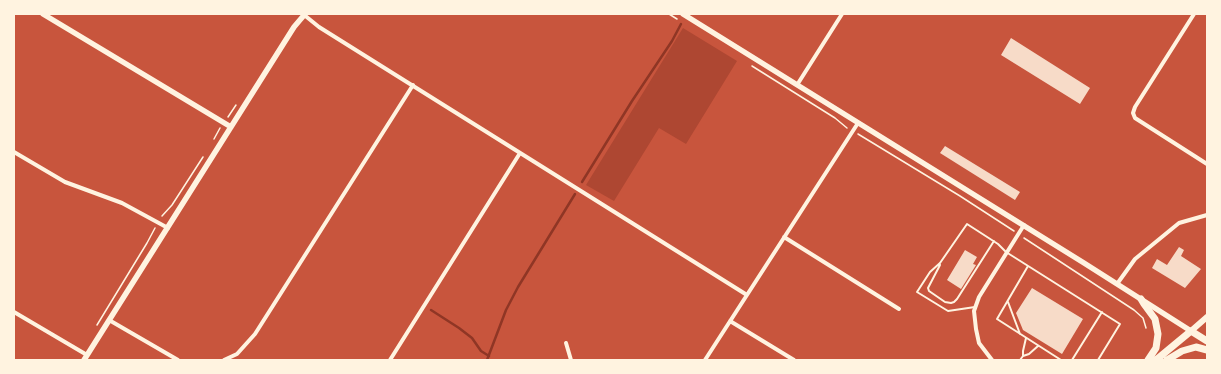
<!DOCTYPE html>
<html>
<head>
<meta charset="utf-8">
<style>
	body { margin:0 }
	#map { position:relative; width:1221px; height:374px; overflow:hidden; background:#c8553d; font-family:"Asap Condensed",sans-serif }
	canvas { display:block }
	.frame { position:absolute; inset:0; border:15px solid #fff3e0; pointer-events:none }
</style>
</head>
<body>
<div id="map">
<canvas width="1221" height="374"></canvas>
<div class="frame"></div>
</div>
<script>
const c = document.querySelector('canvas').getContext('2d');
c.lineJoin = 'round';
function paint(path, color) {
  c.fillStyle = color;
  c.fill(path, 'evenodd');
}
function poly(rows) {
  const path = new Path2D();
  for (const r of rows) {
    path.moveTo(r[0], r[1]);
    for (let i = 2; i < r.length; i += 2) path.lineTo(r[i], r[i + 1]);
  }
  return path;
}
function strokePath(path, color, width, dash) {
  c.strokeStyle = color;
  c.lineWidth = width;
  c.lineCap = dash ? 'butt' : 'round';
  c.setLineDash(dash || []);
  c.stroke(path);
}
const green = poly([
	[683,28,737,61,686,144,659,128,614,201,586,185]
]);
const stream = poly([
	[582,182,632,101,672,41,681,24],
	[431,310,459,328,472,338,481,351,489,356],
	[487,360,506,310,518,287,575,194]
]);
const building = poly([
	[1011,38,1090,88,1080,104,1001,55],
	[945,146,1020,192,1015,200,940,153],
	[1179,247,1184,250,1181,256,1201,269,1185,288,1152,268,1157,259,1167,265],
	[965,250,977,257,973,264,976,265,961,289,947,280],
	[1032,288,1083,319,1062,354,1023,330,1016,313]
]);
const path = poly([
	[669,14,677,19],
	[752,66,835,118,847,128],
	[228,117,236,105],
	[858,134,960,196,1014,231],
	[214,139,220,128],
	[162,216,172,205,203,157],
	[1024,238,1134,310,1143,318,1146,328],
	[97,325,147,243,155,228]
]);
const service = poly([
	[940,265,928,288,929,291,945,302,951,303,954,302,957,299,994,241],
	[1028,266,997,319,1061,360],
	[1008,302,1020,334],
	[975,307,948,311,917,292,930,272,940,263,967,224,998,244,1006,252,1120,324,1098,360],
	[1023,356,1029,354,1038,346],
	[1020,360,1023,356,1023,351,1026,338],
	[1072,360,1102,312]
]);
const minor = poly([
	[303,14,319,27,747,295],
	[1194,14,1135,107,1133,113,1135,118,1207,164],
	[797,85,842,14],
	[14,152,65,182,122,203,168,228],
	[784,237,899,309],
	[1117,284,1135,259,1179,223,1207,215],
	[14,312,87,355],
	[109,320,178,360],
	[730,321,794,360],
	[566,343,571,360],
	[224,360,237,354,255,334,413,85],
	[390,360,520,153],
	[705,360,858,123],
	[992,360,979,343,976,329,974,311,979,297,1024,225]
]);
const tertiary = poly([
	[43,14,231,127],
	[683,14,1084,263,1191,331],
	[84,360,294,27,305,14]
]);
const secondary = poly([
	[1191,331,1207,317]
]);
const primary = poly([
	[1141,299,1144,304,1155,319,1158,334,1156,348,1148,360],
	[1156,360,1191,331,1207,341],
	[1167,360,1182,351,1196,347,1207,350]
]);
paint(green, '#ae4732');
strokePath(stream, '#8f3625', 2.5);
paint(building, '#f7dbc8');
strokePath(path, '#fff3e0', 1.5);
strokePath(service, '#fff3e0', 2);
strokePath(minor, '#fff3e0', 4);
strokePath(tertiary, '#fff3e0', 5.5);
strokePath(secondary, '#fff3e0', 6);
strokePath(primary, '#fff3e0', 7);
</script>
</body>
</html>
